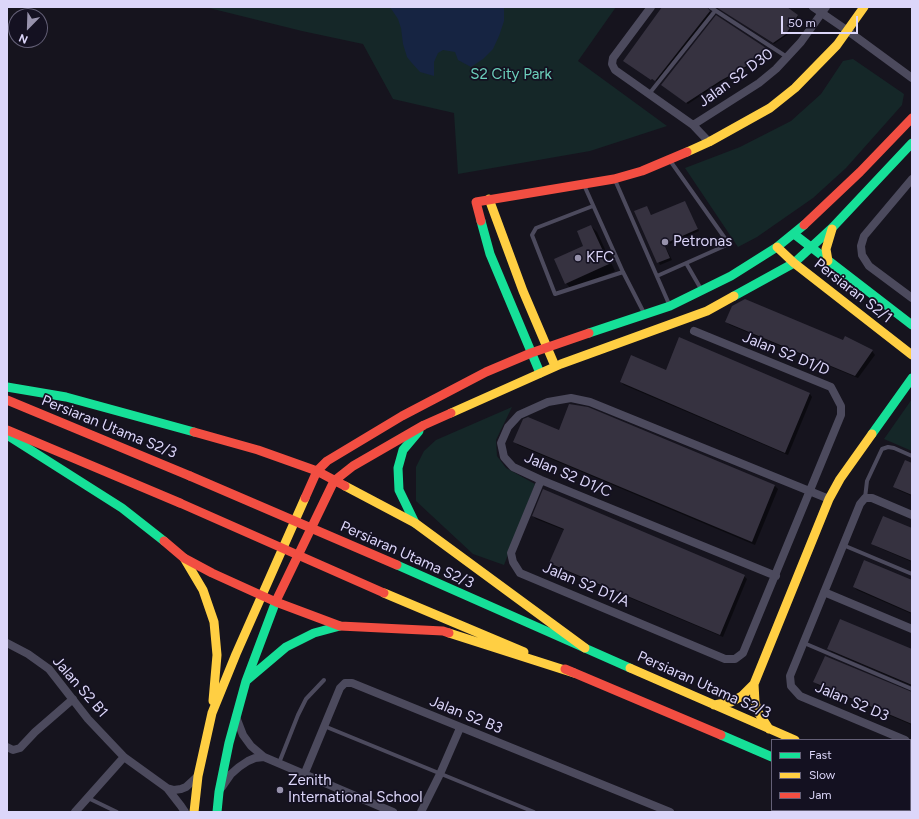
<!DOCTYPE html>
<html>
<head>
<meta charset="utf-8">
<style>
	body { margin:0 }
	#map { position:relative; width:919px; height:819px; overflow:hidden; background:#16141e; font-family:Figtree,sans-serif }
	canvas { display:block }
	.frame { position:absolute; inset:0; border:8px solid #dcd6f9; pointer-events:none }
	.legend { position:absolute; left:771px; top:739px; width:140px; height:72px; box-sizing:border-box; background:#141121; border:1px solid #646077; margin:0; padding:5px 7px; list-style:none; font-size:12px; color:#dcd6f9 }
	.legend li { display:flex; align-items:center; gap:8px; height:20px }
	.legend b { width:20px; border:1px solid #646077 }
	.north { position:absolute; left:8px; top:8px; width:40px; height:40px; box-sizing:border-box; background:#141121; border:1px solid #646077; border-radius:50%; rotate:203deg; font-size:11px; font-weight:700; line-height:16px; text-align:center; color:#dcd6f9 }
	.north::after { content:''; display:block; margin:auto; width:14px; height:18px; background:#9792ac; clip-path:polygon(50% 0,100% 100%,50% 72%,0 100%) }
	.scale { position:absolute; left:781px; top:16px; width:77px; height:18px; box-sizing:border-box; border:2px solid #dcd6f9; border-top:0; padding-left:5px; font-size:12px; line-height:14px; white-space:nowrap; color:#dcd6f9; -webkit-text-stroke:3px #141121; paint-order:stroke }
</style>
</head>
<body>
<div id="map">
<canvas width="919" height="819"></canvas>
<div class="frame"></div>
<ul class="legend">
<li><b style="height:5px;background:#16e098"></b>Fast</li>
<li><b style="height:5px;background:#ffcf43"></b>Slow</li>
<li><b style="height:5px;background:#f24e42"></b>Jam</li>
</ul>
<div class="north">N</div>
<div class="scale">50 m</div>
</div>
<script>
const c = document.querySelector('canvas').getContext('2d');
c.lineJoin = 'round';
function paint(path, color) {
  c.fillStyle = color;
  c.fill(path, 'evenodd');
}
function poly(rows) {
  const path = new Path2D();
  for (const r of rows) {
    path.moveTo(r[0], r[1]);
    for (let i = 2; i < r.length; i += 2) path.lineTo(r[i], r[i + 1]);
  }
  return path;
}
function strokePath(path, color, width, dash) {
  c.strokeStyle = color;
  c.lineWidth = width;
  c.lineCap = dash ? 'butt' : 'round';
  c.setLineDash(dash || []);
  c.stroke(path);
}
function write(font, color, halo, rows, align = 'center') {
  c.font = font + ' Figtree,sans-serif';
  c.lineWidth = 3.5;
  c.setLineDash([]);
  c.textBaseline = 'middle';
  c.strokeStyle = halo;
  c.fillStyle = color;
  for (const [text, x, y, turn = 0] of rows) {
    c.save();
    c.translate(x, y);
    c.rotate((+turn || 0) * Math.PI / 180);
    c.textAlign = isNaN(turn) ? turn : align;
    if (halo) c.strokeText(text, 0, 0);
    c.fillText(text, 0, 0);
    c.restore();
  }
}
const green = poly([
	[205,7,616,7,578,61,667,126,590,151,458,174,454,113,393,99,363,44,302,31],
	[853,59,904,94,902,105,846,168,813,198,757,237,738,247,685,168,740,147,791,121,821,94,843,61],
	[912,399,912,451,884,439],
	[512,407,496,440,497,456,506,468,535,484,504,565,473,554,416,501,416,467,424,451,436,440]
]);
const water = poly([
	[390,7,504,7,504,21,499,36,493,49,483,59,471,67,458,60,455,52,443,50,438,53,434,62,434,76,420,72,411,62,407,57,403,44,401,28,398,19]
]);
const shadow = poly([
	[664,7,708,7,707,9,711,13,657,81,653,79,652,80,626,62],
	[717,7,786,7,798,17,787,35,774,44],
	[716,16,766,49,767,50,764,52,768,55,721,82,688,104,663,86],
	[685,202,699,231,665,246,672,260,660,265,635,212,646,207,652,216],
	[591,226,597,232,615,271,572,290,566,283,585,247],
	[726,322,843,341,872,351,875,355,858,378,730,325],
	[666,371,810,394,812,397,788,455,624,385,621,382],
	[588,408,775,486,778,489,755,545,518,445,515,442,559,431],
	[912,464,912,496,898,490,895,487],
	[533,516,744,576,747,579,723,637,554,566,551,563,564,530,536,519],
	[912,530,912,562,875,546,872,543],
	[912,581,912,614,857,590,854,587],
	[829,649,912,650,912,686,832,652],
	[815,682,912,693,912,725,818,685]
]);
const building = poly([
	[662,7,707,7,710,11,655,81,652,79,651,80,623,61],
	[716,7,787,7,798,15,786,34,773,43],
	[716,15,766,48,763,50,768,54,720,81,686,103,661,85],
	[685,201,698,229,664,244,670,258,657,263,634,211,647,206,651,215],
	[591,225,609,264,565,284,554,259,583,246,577,231],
	[745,299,843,340,845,336,873,350,855,376,725,322,732,306],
	[679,337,810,393,785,453,620,382,631,355,666,370],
	[569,404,588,407,775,485,752,542,513,442,523,419,528,417,559,430],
	[905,460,912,463,912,495,893,487],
	[543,489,745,575,720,635,549,563,564,529,532,516],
	[883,516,912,528,912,561,871,544],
	[864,560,912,580,912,613,853,587],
	[840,619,912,649,912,685,827,649],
	[825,656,912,692,912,724,813,682]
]);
const lane = poly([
	[710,7,787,57],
	[649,94,715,11],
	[615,180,669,304],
	[584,185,623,272,644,313],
	[593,206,536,228,532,235,555,294,623,272],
	[686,263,701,289],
	[657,276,729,244,671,162],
	[865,498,867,481,882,449,888,447,894,448,912,456],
	[843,545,912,574],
	[804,643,912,689],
	[324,726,534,812],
	[279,763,298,715,306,699,324,680],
	[88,798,117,812]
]);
const street = poly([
	[651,7,613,58,612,64,615,70,693,125,709,142],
	[813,7,848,31,912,78],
	[693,125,759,83,776,69,801,42,826,7],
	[912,179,864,236,861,246,862,255,869,266,912,298],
	[541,480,511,553,513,562,520,573,725,659,735,659,743,653,841,415,841,406,831,387,694,331],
	[776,576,541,480,513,467,504,457,501,443,508,427,519,415,548,402,571,398,590,402,829,499],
	[824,592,912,629],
	[7,643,28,654,49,669,88,719,124,757,75,812],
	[236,717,243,735,251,746,264,757,393,812],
	[905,740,800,696,791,686,790,676,860,504,865,498,872,498,912,515],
	[7,747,13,750,20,748,35,732,73,699],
	[124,757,167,788,181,806,185,812],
	[304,775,340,688,345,683,352,683,670,812],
	[222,787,231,774,239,767,248,761,255,758,264,757],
	[167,788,174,790,181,789,186,787,198,776],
	[421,812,440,774,460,728]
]);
const fast = poly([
	[481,221,490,254,540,373],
	[794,234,912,325],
	[734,296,794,263,833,227,912,143],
	[589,333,670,306,731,276,777,247,804,225],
	[7,387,66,397,194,432],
	[872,434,912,378],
	[7,435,122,508,164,541],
	[415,523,399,490,398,468,403,450,419,431],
	[397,565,630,668],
	[247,680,286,647,314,633,340,626],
	[721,735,772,757],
	[896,810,901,812],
	[217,812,219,792,229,743,246,681,276,601]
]);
const slow = poly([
	[687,152,709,142,770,108,795,88,837,45,864,7],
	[489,199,523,291,555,366],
	[777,247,794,263,912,355],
	[828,261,826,249,832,229],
	[451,413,561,364,707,311,734,296],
	[345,486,415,523,585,648],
	[184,558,203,590,214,622,217,655,213,701],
	[384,593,524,652],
	[449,633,574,673],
	[630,668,795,740],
	[754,684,755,702,758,712,769,729],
	[714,705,731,702,742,696,754,684,829,499,840,479,872,434],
	[194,812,198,776,212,713,236,654,305,498]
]);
const jam = poly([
	[481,221,476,202,614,179,642,171,687,152],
	[804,225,860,172,912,118],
	[7,400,190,476],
	[7,430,180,503],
	[194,432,258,450,317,471,345,486],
	[305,498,317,471,327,461,402,416,486,372,531,353,589,333],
	[164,541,184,558,212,573,276,602,340,626,443,631,449,633],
	[276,601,334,481,353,466,424,425,451,413],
	[565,669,721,735],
	[910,790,912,791]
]);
const jamBridge = poly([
	[190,476,397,565],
	[180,503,384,593]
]);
const markers = [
	[665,242,4,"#9792ac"],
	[578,258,4,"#9792ac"],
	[280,790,4,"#9792ac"]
];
const parkNames = [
	["S2 City Park",511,75]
];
const streetNames = [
	["Jalan S2 D30",736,78,-36],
	["Persiaran S2/1",853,291,38],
	["Jalan S2 D1/D",786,354,22],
	["Persiaran Utama S2/3",109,427,22],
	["Jalan S2 D1/C",568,475,23],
	["Persiaran Utama S2/3",407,555,24],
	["Jalan S2 D1/A",586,585,23],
	["Persiaran Utama S2/3",704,685,24],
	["Jalan S2 B1",80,687,49],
	["Jalan S2 D3",852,702,23],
	["Jalan S2 B3",466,715,22]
];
const poiNames = [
	["Petronas",673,242],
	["KFC",586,258],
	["Zenith",288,781],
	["International School",288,798]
];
paint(green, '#152728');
paint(water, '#162442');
paint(shadow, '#0007');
paint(building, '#363240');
strokePath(lane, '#4c4a5d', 4);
strokePath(street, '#4c4a5d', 8);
strokePath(fast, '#16e098', 9);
strokePath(slow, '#ffcf43', 9);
strokePath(jam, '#f24e42', 9);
strokePath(jamBridge, '#f24e42', 9);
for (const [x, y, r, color] of markers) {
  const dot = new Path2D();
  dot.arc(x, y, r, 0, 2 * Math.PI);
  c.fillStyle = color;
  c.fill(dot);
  strokePath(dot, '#141121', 1.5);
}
write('15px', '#6cd0bc', '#141121', parkNames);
write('15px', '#dcd6f9', '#141121', streetNames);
write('15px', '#dcd6f9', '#141121', poiNames, 'left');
</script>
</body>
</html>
